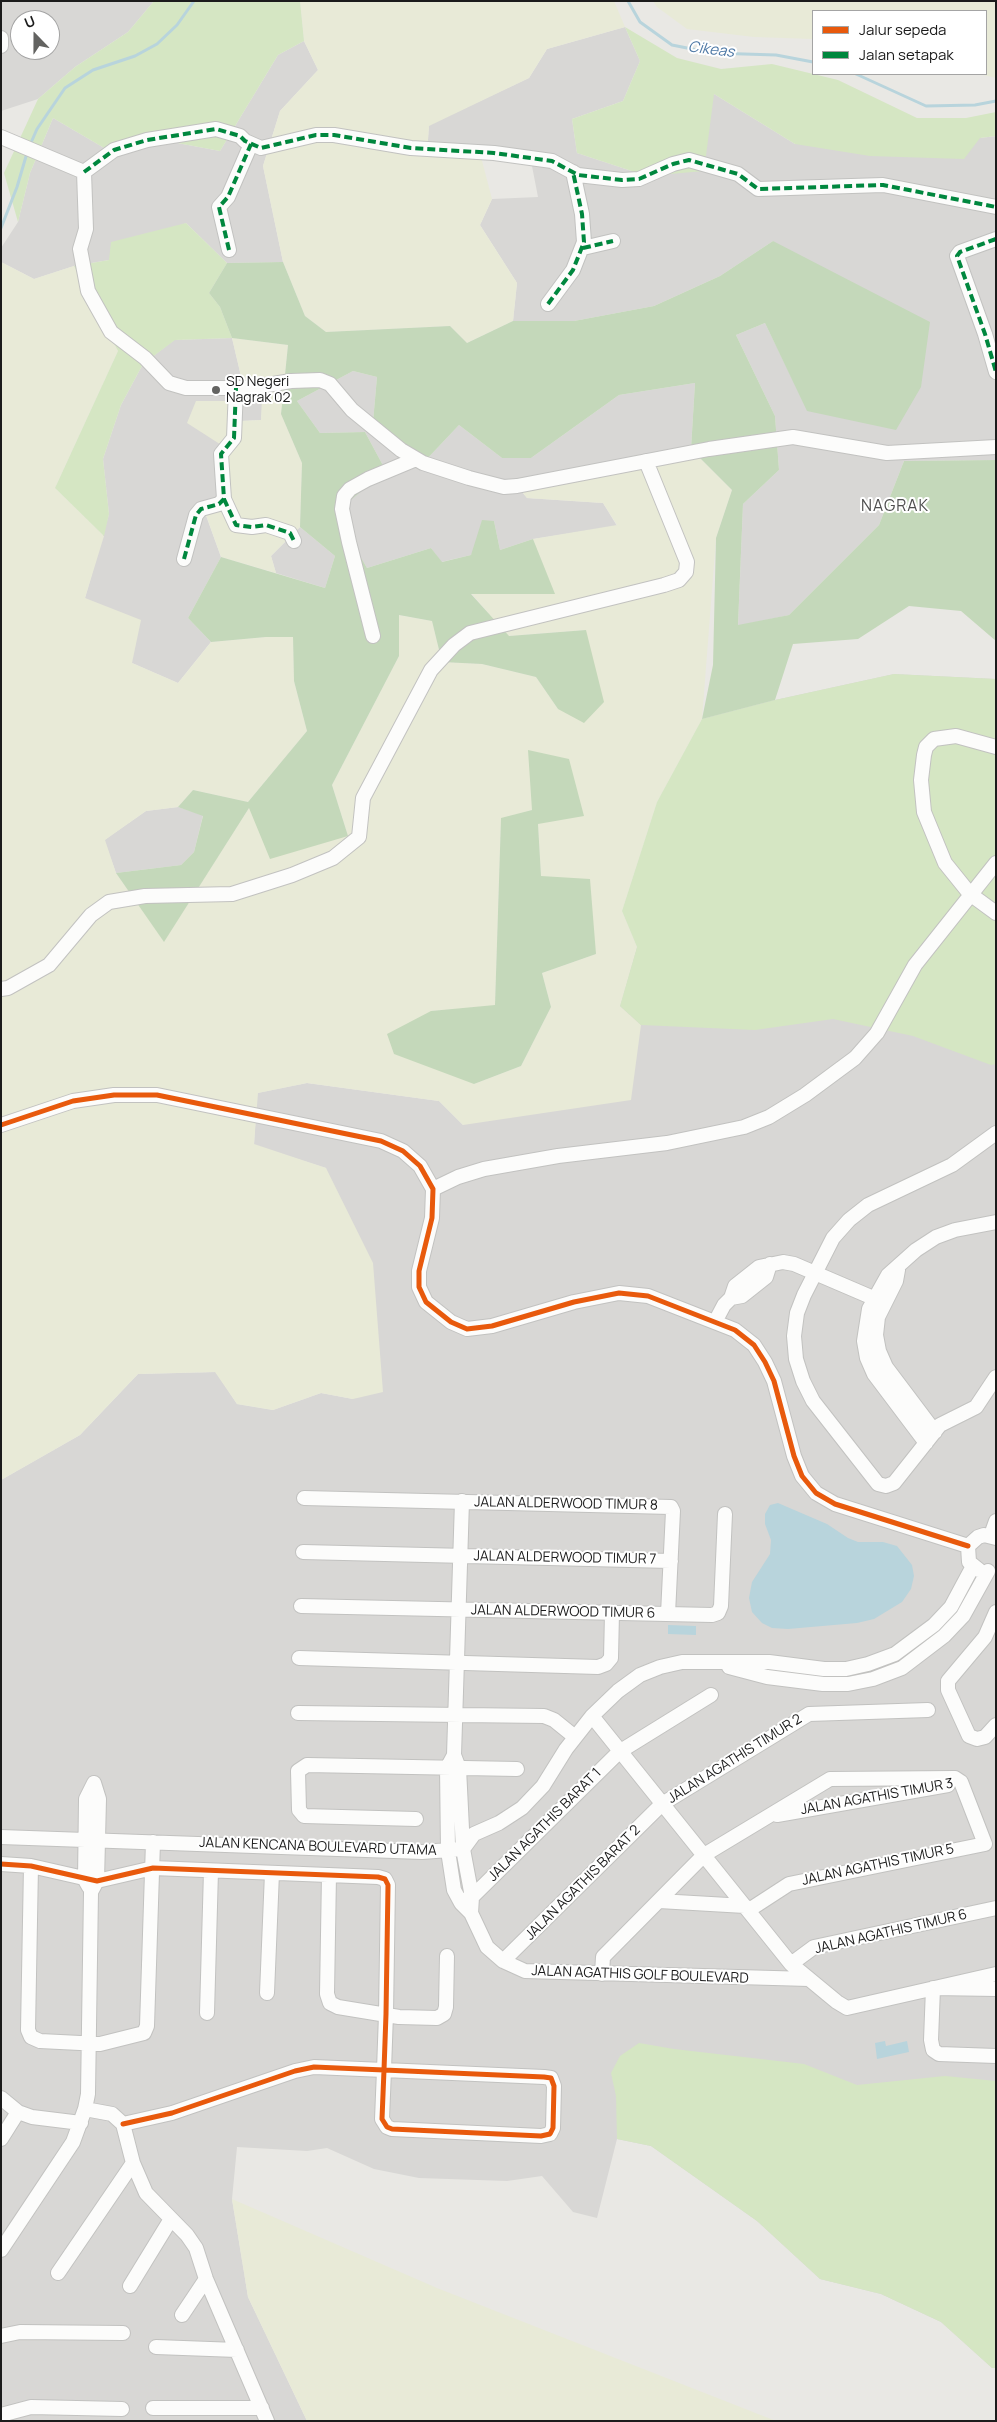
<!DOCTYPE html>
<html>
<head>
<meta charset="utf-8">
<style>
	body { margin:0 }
	#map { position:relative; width:997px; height:2422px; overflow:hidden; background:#e9e8e4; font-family:Manrope,sans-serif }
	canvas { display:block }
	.frame { position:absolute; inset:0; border:2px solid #1b1b1b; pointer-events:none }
	.legend { position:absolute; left:812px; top:10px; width:175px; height:65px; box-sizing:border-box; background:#fff; border:1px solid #a4a4a4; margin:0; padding:6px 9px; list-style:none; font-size:15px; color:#1b1b1b }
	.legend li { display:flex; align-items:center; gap:10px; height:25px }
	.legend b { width:25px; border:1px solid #a4a4a4 }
	.north { position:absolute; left:10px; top:10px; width:50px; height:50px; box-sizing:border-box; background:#fff; border:1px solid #a4a4a4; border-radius:50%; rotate:338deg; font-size:14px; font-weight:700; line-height:20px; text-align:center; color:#1b1b1b }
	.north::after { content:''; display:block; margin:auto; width:18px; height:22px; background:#636361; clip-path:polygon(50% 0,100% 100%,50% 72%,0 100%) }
</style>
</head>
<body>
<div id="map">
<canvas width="997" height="2422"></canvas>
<div class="frame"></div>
<ul class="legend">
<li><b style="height:6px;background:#e8590c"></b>Jalur sepeda</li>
<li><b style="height:6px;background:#00873e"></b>Jalan setapak</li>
</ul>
<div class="north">U</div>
</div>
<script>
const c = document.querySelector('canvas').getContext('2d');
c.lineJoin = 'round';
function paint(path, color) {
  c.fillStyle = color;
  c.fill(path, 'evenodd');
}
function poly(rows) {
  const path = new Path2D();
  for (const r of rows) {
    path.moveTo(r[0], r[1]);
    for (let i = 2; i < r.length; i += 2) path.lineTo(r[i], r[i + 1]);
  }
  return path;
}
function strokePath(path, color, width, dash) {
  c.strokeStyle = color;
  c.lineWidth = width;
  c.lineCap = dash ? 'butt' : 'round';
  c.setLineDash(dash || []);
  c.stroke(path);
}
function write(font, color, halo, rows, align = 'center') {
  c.font = font + ' Manrope,sans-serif';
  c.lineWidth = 4;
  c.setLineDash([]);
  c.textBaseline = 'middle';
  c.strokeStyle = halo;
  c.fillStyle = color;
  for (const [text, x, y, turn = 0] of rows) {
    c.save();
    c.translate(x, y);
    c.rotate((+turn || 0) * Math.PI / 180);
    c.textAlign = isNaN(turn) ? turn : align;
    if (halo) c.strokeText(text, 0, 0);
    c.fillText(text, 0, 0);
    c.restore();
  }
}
const residential = poly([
	[1,1,154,1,128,32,75,67,38,99,1,111],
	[20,20,50,20,50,50,20,50],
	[625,27,640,61,623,101,572,119,577,153,647,176,714,94,795,144,980,138,996,136,996,460,904,461,879,525,789,615,738,626,743,504,779,470,775,416,736,335,765,323,808,411,773,241,720,276,654,306,574,321,513,321,517,283,480,225,492,199,538,197,531,161,427,153,429,125,529,78,547,49],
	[304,41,318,70,280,111,263,166,283,262,227,263,186,223,109,260,74,266,34,279,1,262,1,248,18,222,30,173,53,118,111,152,156,139,220,151,278,55],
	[232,338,244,389,263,397,261,420,241,421,226,448,229,505,205,513,221,557,188,618,211,642,178,683,132,663,85,598,109,514,103,459,121,405,143,364,174,340],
	[353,371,377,377,373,422,425,461,459,425,502,458,531,458,619,395,695,383,691,449,551,472,516,484,527,498,603,503,617,526,533,539,500,550,494,521,471,555,441,562,431,548,367,568,334,513,386,471,365,432,320,433,297,401],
	[300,527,335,556,325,588,276,573,271,556],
	[894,674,996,679,996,2368,992,2368,941,2322,881,2294,820,2279,757,2221,651,2146,617,2139,597,2218,573,2212,542,2176,507,2181,419,2178,374,2169,327,2148,307,2151,237,2147,232,2199,248,2297,307,2421,1,2421,1,1480,80,1435,138,1374,216,1372,237,1404,273,1410,321,1393,353,1399,326,1168,254,1145,257,1093,307,1083,439,1101,463,1125,620,1006,702,719,775,700],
	[178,807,203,815,194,852,181,865,116,873,104,840,146,811]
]);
const farmland = poly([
	[300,1,614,1,625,27,547,49,529,78,429,126,427,153,481,157,492,199,480,225,517,283,513,321,467,343,450,326,326,332,305,316,283,262,263,166,280,111,318,70,304,41],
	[653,1,996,1,996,78,979,74,986,74,986,11,813,11,813,39,754,37,687,29,657,7],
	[1,262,34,279,74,266,118,351,55,488,104,536,85,598,141,620,132,663,178,683,211,642,266,637,293,637,294,681,307,731,248,802,193,790,178,807,146,811,105,840,116,873,164,941,249,808,348,836,332,785,399,656,398,615,432,621,442,662,482,664,536,677,558,709,586,630,508,636,471,593,554,594,533,539,617,525,603,503,527,498,515,484,551,472,691,449,732,490,716,538,702,719,657,802,622,911,637,947,620,1006,641,1025,631,1100,463,1125,439,1101,307,1083,258,1093,254,1144,326,1168,373,1263,383,1392,353,1399,321,1393,273,1410,237,1404,215,1372,138,1374,80,1435,1,1480],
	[532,810,538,824,541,877,596,954,542,973,551,1007,521,1066,474,1084,431,1011,495,1006,501,819],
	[232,338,288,345,281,414,302,463,300,527,271,556,276,573,221,557,205,512,229,505,226,448,187,423,196,401,231,401,241,421,261,420,262,397,244,389],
	[232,2199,437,2288,776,2421,307,2421,248,2297]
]);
const grass = poly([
	[154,1,300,1,304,41,278,55,220,151,156,139,111,152,53,118,30,173,18,222,4,173,38,99,75,67,128,32],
	[625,27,677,58,721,69,772,64,838,80,917,118,966,118,996,112,996,136,980,138,964,159,870,156,795,144,714,94,704,171,647,176,577,153,572,119,623,101,640,61],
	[186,223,227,263,209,293,220,307,232,338,175,340,143,364,121,405,103,459,109,514,104,536,55,488,118,351,74,266,109,260,111,242],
	[894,674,996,679,996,1064,991,1065,913,1036,833,1019,755,1030,641,1025,620,1006,637,947,622,911,657,802,702,719,775,700],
	[639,2043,674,2049,804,2064,857,2085,945,2076,996,2081,996,2368,992,2368,941,2322,881,2294,820,2279,757,2221,651,2146,617,2139,616,2096,611,2073,620,2056]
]);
const forest = poly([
	[773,241,930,322,921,387,896,430,807,411,765,323,736,335,775,416,779,470,743,504,738,625,789,615,879,525,904,461,996,460,996,641,961,611,909,606,858,639,793,644,775,700,702,719,713,665,716,538,732,490,691,449,695,383,619,395,531,458,502,458,459,425,425,461,373,422,377,377,353,371,297,401,320,433,365,432,386,471,335,513,367,568,431,548,442,562,471,555,482,520,494,521,500,550,533,539,555,594,471,594,509,636,586,630,604,702,584,723,558,709,536,677,482,664,442,662,432,621,399,615,399,656,332,785,348,836,270,859,249,808,164,942,116,873,181,865,194,852,203,816,178,807,193,790,248,802,307,731,294,681,293,637,266,637,211,642,188,618,221,557,325,588,335,556,300,527,302,463,281,414,288,345,232,338,220,307,209,293,227,263,283,262,305,316,326,332,450,326,467,343,513,321,574,321,654,306,720,276],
	[528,750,569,759,584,816,538,824,541,876,590,879,596,954,542,973,551,1007,521,1066,474,1084,394,1054,387,1034,431,1011,495,1005,501,818,532,810]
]);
const water = poly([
	[778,1503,827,1524,848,1538,858,1542,883,1542,897,1546,912,1565,914,1576,911,1589,902,1602,874,1619,857,1623,788,1629,772,1628,762,1623,752,1612,749,1598,752,1582,770,1554,771,1540,765,1524,765,1514,770,1505],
	[668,1625,696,1626,696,1635,668,1634],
	[885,2041,886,2046,907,2041,909,2052,877,2059,875,2043]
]);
const stream = poly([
	[628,1,640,22,672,45,712,53,776,55,813,62],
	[856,74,926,106,975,105,996,101],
	[30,145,37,129,65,88,93,70,135,56,157,44,177,25,194,1],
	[1,228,17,187,27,153]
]);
const minor = poly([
	[1,38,1,46],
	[1,137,84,172],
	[84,172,86,229,80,249,88,291,111,332,145,358,169,383,186,388,249,388,291,381,320,380,330,384,352,410,401,450,423,463,469,478,504,487,517,486,709,449,793,437,887,453,996,447],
	[84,172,114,150,147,140,216,129,240,136,245,141,261,148,316,135,334,135,411,148,494,153,552,161,578,175,622,180,639,179,673,164,689,160,738,174,758,189,883,185,996,207],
	[996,239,960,252,957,256,985,334,996,372],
	[583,248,613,241],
	[229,250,219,207,228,197,251,144],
	[548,304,573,270,584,242,582,214,573,172],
	[224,499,236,525,252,527,266,525,290,533,294,541],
	[184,559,196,515,201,509,219,504,224,499,221,454,234,438,236,388],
	[373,636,349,542,342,509,344,496,350,489,368,479,416,459],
	[996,747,956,736,934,739,926,747,924,755,921,780,924,812,945,863,970,894,996,913],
	[1,989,8,988,49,965,91,915,109,902,145,896,232,894,292,875,333,858,359,837,363,798,431,670,454,645,470,633,664,585,679,580,686,572,687,562,646,461],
	[1,1125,73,1101,114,1095,157,1095,381,1141,403,1151,420,1166,433,1189,432,1218,419,1271,419,1287,426,1302,451,1322,467,1329,492,1326,574,1302,619,1293,648,1296,735,1330,754,1345,765,1362,774,1381,794,1456,802,1476,816,1493,835,1504,968,1546],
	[996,1133,952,1165,868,1205,849,1220,833,1238,804,1295,797,1313,794,1336,796,1359,803,1381,813,1401,878,1484,886,1486,894,1483,940,1425,976,1407,996,1377],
	[433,1189,458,1177,484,1169,558,1156,667,1143,744,1127,769,1117,805,1095,855,1058,877,1033,915,965,996,863],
	[898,1270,896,1281,878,1317,876,1335,879,1351,886,1367,935,1432],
	[731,1298,742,1296,766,1277,770,1264],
	[715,1322,724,1305,731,1298,735,1286,759,1267,783,1262,794,1264,885,1303],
	[926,1443,874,1374,867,1358,864,1341,869,1309,888,1275,916,1250,936,1237,955,1230,996,1222],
	[304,1498,671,1507,673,1511,668,1614],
	[462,1501,454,1755,459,1768,463,1849,472,1897,471,1913],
	[991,1535,996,1521],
	[303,1552,671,1561],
	[979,1570,969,1562,968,1546,978,1537,984,1535,996,1538],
	[301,1606,712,1615,718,1613,721,1606,725,1514],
	[996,1612,985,1637,948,1681,948,1690,969,1736,977,1739,985,1737,996,1725],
	[299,1658,598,1667,606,1664,611,1658,612,1613],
	[729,1667,767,1677,823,1684,848,1684,873,1679,902,1668,944,1636,963,1616,988,1571],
	[298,1713,544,1716,554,1720,575,1737],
	[592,1716,791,1964,837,2002,847,2008,996,1974],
	[454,1755,447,1768,448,1851,454,1890,461,1903,471,1913,487,1947,503,1961,525,1971,809,1979],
	[777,1815,948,1785],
	[416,1819,304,1816,299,1810,298,1771,307,1765,517,1769],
	[1,1837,422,1852,463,1849,474,1834,499,1823,522,1808,543,1786,566,1749,592,1716,618,1691,640,1675,660,1667,682,1662,769,1662,824,1669,846,1669,868,1664,895,1654,934,1625,951,1607,973,1566],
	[1,1864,31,1866,97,1881,153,1868,378,1877,385,1879,388,1885,386,2014,384,2070,382,2119,387,2127,392,2129,541,2136,550,2134,553,2128,554,2086,551,2078,544,2077,384,2070,314,2067,295,2071,172,2113,123,2124],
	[31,1866,28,2030,31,2037,40,2041,100,2044,144,2033,147,2026,153,1842],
	[329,1875,327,1994,330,2003,338,2007,399,2017,437,2018,444,2014,446,2007,447,1956],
	[89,1887,85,1880,86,1799,94,1783],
	[465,1900,472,1897,619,1752,711,1695],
	[659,1901,745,1906],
	[749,1910,789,1884,985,1844,961,1782],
	[503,1961,662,1804,809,1714,928,1710],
	[791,1964,814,1947,996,1908],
	[602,1974,603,1957,704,1855,830,1779,955,1778,961,1782],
	[996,1989,933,1988,931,2040,933,2050,939,2054,996,2056],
	[267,1993,272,1873],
	[207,2013,211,1871],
	[1,2098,18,2112,32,2117,81,2123],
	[85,2109,112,2114,123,2124,133,2163,146,2193,187,2235,196,2248,206,2279,267,2421],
	[1,2139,18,2112],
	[1,2250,73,2142,85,2109,88,2094,91,1892,97,1881,99,1799,94,1783],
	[58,2273,133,2163],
	[130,2286,171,2219],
	[182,2315,206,2279],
	[1,2336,20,2332,123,2333],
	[156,2347,237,2350],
	[153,2408,262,2408],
	[1,2415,31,2407,122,2409]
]);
const quiet = poly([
	[84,172,114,150,147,140,216,129,240,136,245,141,261,148,316,135,334,135,411,148,494,153,552,161,578,175,622,180,639,179,673,164,689,160,738,174,758,189,883,185,996,207],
	[996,239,960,252,957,256,985,334,996,372],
	[583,248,613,241],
	[229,250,219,207,228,197,251,144],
	[548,304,573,270,584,242,582,214,573,172],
	[224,499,236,525,252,527,266,525,290,533,294,541],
	[184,559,196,515,201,509,219,504,224,499,221,454,234,438,236,388]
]);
const cycleway = poly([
	[1,1125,73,1101,114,1095,157,1095,381,1141,403,1151,420,1166,433,1189,432,1218,419,1271,419,1287,426,1302,451,1322,467,1329,492,1326,574,1302,619,1293,648,1296,735,1330,754,1345,765,1362,774,1381,794,1456,802,1476,816,1493,835,1504,968,1546],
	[1,1864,31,1866,97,1881,153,1868,378,1877,385,1879,388,1885,386,2014,384,2070,382,2119,387,2127,392,2129,541,2136,550,2134,553,2128,554,2086,551,2078,544,2077,384,2070,314,2067,295,2071,172,2113,123,2124]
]);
const markers = [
	[216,390,5,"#636361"]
];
const poiNames = [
	["SD Negeri",226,382],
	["Nagrak 02",226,398]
];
const streetNames = [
	["JALAN ALDERWOOD TIMUR 8",566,1504,1],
	["JALAN ALDERWOOD TIMUR 7",565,1558,1],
	["JALAN ALDERWOOD TIMUR 6",563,1612,1],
	["JALAN AGATHIS TIMUR 2",735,1759,-32],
	["JALAN AGATHIS TIMUR 3",877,1797,-10],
	["JALAN AGATHIS BARAT 1",545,1825,-45],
	["JALAN KENCANA BOULEVARD UTAMA",318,1847,2],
	["JALAN AGATHIS TIMUR 5",878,1865,-12],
	["JALAN AGATHIS BARAT 2",583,1883,-45],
	["JALAN AGATHIS TIMUR 6",891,1932,-13],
	["JALAN AGATHIS GOLF BOULEVARD",640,1975,2]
];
const waterNames = [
	["Cikeas",711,50,7]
];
const quarterNames = [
	["NAGRAK",895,507]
];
paint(residential, '#d8d7d5');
paint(farmland, '#e8ead7');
paint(grass, '#d5e6c3');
paint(forest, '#c4d8ba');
paint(water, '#b8d4dc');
strokePath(stream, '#b8d4dc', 3);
strokePath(minor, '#c2c2c0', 16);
strokePath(minor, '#fcfcfb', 14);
strokePath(quiet, '#00873e', 4, [8, 4]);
strokePath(cycleway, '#e8590c', 5);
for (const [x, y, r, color] of markers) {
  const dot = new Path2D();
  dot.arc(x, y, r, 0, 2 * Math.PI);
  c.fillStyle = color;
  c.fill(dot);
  strokePath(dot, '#fff', 2);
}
write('14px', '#1b1b1b', '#fff', poiNames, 'left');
write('14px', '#1b1b1b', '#fff', streetNames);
write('italic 15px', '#4d78a5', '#fff', waterNames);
c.letterSpacing = '1px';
write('16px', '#4e4e4e', '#fff', quarterNames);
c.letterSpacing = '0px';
</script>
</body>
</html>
